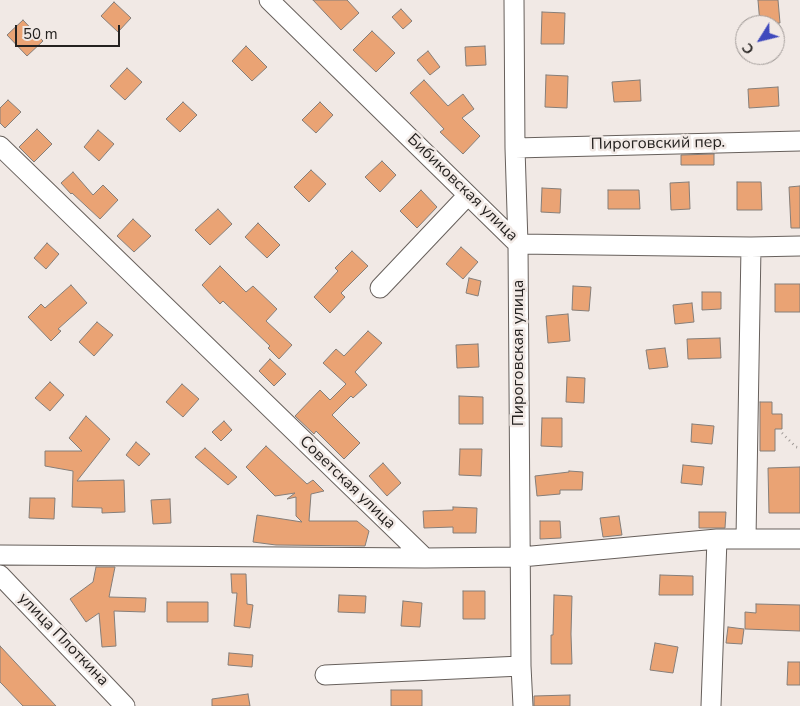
<!DOCTYPE html>
<html>
<head>
<meta charset="utf-8">
<style>
	body { margin:0 }
	#map { position:relative; width:800px; height:706px; overflow:hidden; background:#f1e9e5; font-family:"Nunito Sans",sans-serif }
	canvas { display:block }
	.north { position:absolute; left:735px; top:15px; width:50px; height:50px; box-sizing:border-box; background:#f1e9e5; border:1px solid #9f9996; border-radius:50%; rotate:234deg; font-size:14px; font-weight:700; line-height:20px; text-align:center; color:#252220 }
	.north::after { content:''; display:block; margin:auto; width:18px; height:22px; background:#3f49bd; clip-path:polygon(50% 0,100% 100%,50% 72%,0 100%) }
	.scale { position:absolute; left:15px; top:25px; width:105px; height:22px; box-sizing:border-box; border:2px solid #252220; border-top:0; padding-left:6px; font-size:15px; line-height:18px; white-space:nowrap; color:#252220; -webkit-text-stroke:4px #f1e9e5; paint-order:stroke }
</style>
</head>
<body>
<div id="map">
<canvas width="800" height="706"></canvas>
<div class="north">С</div>
<div class="scale">50 m</div>
</div>
<script>
const c = document.querySelector('canvas').getContext('2d');
c.lineJoin = 'round';
function paint(path, color) {
  c.fillStyle = color;
  c.fill(path, 'evenodd');
}
function poly(rows) {
  const path = new Path2D();
  for (const r of rows) {
    path.moveTo(r[0], r[1]);
    for (let i = 2; i < r.length; i += 2) path.lineTo(r[i], r[i + 1]);
  }
  return path;
}
function strokePath(path, color, width, dash) {
  c.strokeStyle = color;
  c.lineWidth = width;
  c.lineCap = dash ? 'butt' : 'round';
  c.setLineDash(dash || []);
  c.stroke(path);
}
function write(font, color, halo, rows, align = 'center') {
  c.font = font + ' "Nunito Sans",sans-serif';
  c.lineWidth = 5;
  c.setLineDash([]);
  c.textBaseline = 'middle';
  c.strokeStyle = halo;
  c.fillStyle = color;
  for (const [text, x, y, turn = 0] of rows) {
    c.save();
    c.translate(x, y);
    c.rotate((+turn || 0) * Math.PI / 180);
    c.textAlign = isNaN(turn) ? turn : align;
    if (halo) c.strokeText(text, 0, 0);
    c.fillText(text, 0, 0);
    c.restore();
  }
}
const building = poly([
	[313,0,347,0,359,13,341,30,313,0],
	[758,0,778,0,780,23,760,24,758,0],
	[114,2,131,18,118,32,101,16,114,2],
	[401,9,412,21,403,29,392,17,401,9],
	[542,12,565,13,564,44,541,44,542,12],
	[23,20,43,41,27,56,7,35,23,20],
	[372,31,395,53,376,72,353,50,372,31],
	[246,46,267,67,252,81,232,61,246,46],
	[485,46,486,65,466,66,465,47,485,46],
	[428,51,440,67,430,75,417,60,428,51],
	[127,68,142,82,125,100,110,86,127,68],
	[546,75,568,76,567,108,545,107,546,75],
	[424,80,448,106,463,94,474,109,462,118,480,136,463,154,440,132,444,129,410,93,424,80],
	[640,80,641,101,614,102,612,82,640,80],
	[778,87,779,106,749,108,748,89,778,87],
	[8,100,21,112,5,128,0,123,0,108,8,100],
	[183,102,197,115,180,132,166,119,183,102],
	[320,102,333,115,316,133,302,120,320,102],
	[37,129,52,144,34,162,19,147,37,129],
	[98,130,114,144,99,161,84,147,98,130],
	[714,154,714,165,681,165,681,155,714,154],
	[382,161,396,175,380,192,365,177,382,161],
	[311,170,326,184,309,202,294,187,311,170],
	[73,172,93,195,103,185,118,200,100,219,72,193,71,194,61,183,73,172],
	[689,182,690,209,671,210,670,183,689,182],
	[737,182,761,182,762,210,737,210,737,182],
	[800,186,800,228,791,228,789,187,800,186],
	[542,188,561,189,560,213,541,212,542,188],
	[421,190,437,207,417,228,400,211,421,190],
	[608,190,639,190,640,209,608,209,608,190],
	[218,209,232,224,210,245,195,230,218,209],
	[133,219,151,236,134,252,117,236,133,219],
	[258,223,280,245,267,258,245,237,258,223],
	[47,243,59,254,46,269,34,258,47,243],
	[461,247,478,262,463,279,446,264,461,247],
	[352,251,368,266,341,293,345,297,330,313,314,297,338,271,335,268,352,251],
	[220,266,246,292,253,286,277,309,266,321,292,345,279,359,268,348,270,346,223,301,220,304,202,285,220,266],
	[469,278,481,281,478,296,466,293,469,278],
	[775,284,800,284,800,312,775,312,775,284],
	[71,285,87,303,58,329,61,331,51,341,28,317,41,304,45,308,71,285],
	[573,286,591,287,589,311,572,310,573,286],
	[702,292,721,292,721,309,702,310,702,292],
	[692,303,694,322,675,324,673,305,692,303],
	[568,314,570,341,548,343,546,316,568,314],
	[97,322,113,335,94,356,79,342,97,322],
	[368,331,382,343,355,372,367,385,353,398,351,396,332,415,360,443,344,459,316,431,314,434,295,416,320,390,330,400,346,384,323,363,336,349,344,356,368,331],
	[720,338,721,358,688,359,687,339,720,338],
	[478,344,479,367,457,368,456,345,478,344],
	[665,348,668,367,649,369,646,350,665,348],
	[270,359,286,374,274,386,259,371,270,359],
	[567,377,585,378,584,403,566,402,567,377],
	[50,382,64,395,50,411,35,398,50,382],
	[182,384,199,399,183,417,166,402,182,384],
	[459,396,483,397,483,424,459,424,459,396],
	[760,402,772,402,772,414,782,414,782,429,775,429,775,451,760,451,760,402],
	[86,416,110,439,77,481,124,480,125,512,102,513,102,508,72,507,73,471,45,466,45,451,82,451,69,438,86,416],
	[542,418,562,418,562,447,541,446,542,418],
	[224,421,232,430,221,441,212,432,224,421],
	[692,424,714,426,712,444,691,442,692,424],
	[136,442,150,454,139,466,126,455,136,442],
	[266,446,307,484,313,480,324,491,311,494,309,521,357,521,369,531,365,546,276,545,253,542,257,515,302,522,296,516,296,497,287,499,295,493,275,496,246,467,266,446],
	[205,448,237,477,228,485,195,457,205,448],
	[460,449,482,449,481,476,459,475,460,449],
	[383,463,401,483,387,496,369,476,383,463],
	[683,465,704,467,702,485,681,483,683,465],
	[800,467,800,513,769,513,768,468,800,467],
	[569,471,583,472,582,490,560,490,560,494,537,496,535,476,569,472,569,471],
	[30,498,55,498,54,519,29,518,30,498],
	[170,499,171,523,153,524,151,500,170,499],
	[453,507,477,508,476,533,453,533,453,527,424,528,423,511,453,510,453,507],
	[699,512,726,512,725,528,699,528,699,512],
	[619,516,622,535,603,537,600,518,619,516],
	[540,521,560,521,561,538,540,539,540,521],
	[96,567,115,567,109,597,146,598,145,612,114,611,116,646,102,647,99,613,86,622,70,599,93,582,96,567],
	[231,574,246,574,247,604,253,605,250,628,234,626,237,593,232,593,231,574],
	[660,575,693,576,693,595,659,595,660,575],
	[463,591,485,591,485,619,463,619,463,591],
	[339,595,366,596,365,613,338,612,339,595],
	[554,595,572,596,571,634,572,664,551,664,551,635,553,635,554,595],
	[403,601,422,603,420,627,401,626,403,601],
	[167,602,208,602,208,622,167,622,167,602],
	[756,604,800,605,800,631,745,629,745,612,756,613,756,604],
	[728,627,744,629,742,644,726,643,728,627],
	[655,643,678,647,673,673,650,670,655,643],
	[0,646,56,706,23,706,3,685,0,682,0,646],
	[229,653,253,655,252,667,228,665,229,653],
	[788,662,800,662,800,685,787,685,788,662],
	[391,690,422,690,422,706,391,706,391,690],
	[248,694,250,706,212,706,212,699,248,694],
	[570,695,570,706,534,706,534,696,570,695]
]);
const path = poly([
	[782,433,796,447,800,448]
]);
const minor = poly([
	[269,0,518,244,751,247,800,246],
	[514,0,515,148,518,244,521,666,523,706],
	[0,146,425,558],
	[515,148,800,141],
	[380,288,468,195],
	[746,538,751,247],
	[0,555,425,558,521,557,717,539,800,539],
	[0,575,125,706],
	[325,675,521,666],
	[711,706,717,539]
]);
const streetNames = [
	["Пироговский пер.",658,144,-1],
	["Бибиковская улица",462,188,44],
	["Пироговская улица",519,353,-90],
	["Советская улица",347,483,44],
	["улица Плоткина",63,640,46]
];
paint(building, '#eaa374');
strokePath(building, '#857e79', 1);
strokePath(minor, '#67605c', 21);
strokePath(path, '#a19b98', 2.5, [1, 4]);
strokePath(minor, '#fff', 19);
write('16px', '#252220', '#f1e9e5', streetNames);
</script>
</body>
</html>
